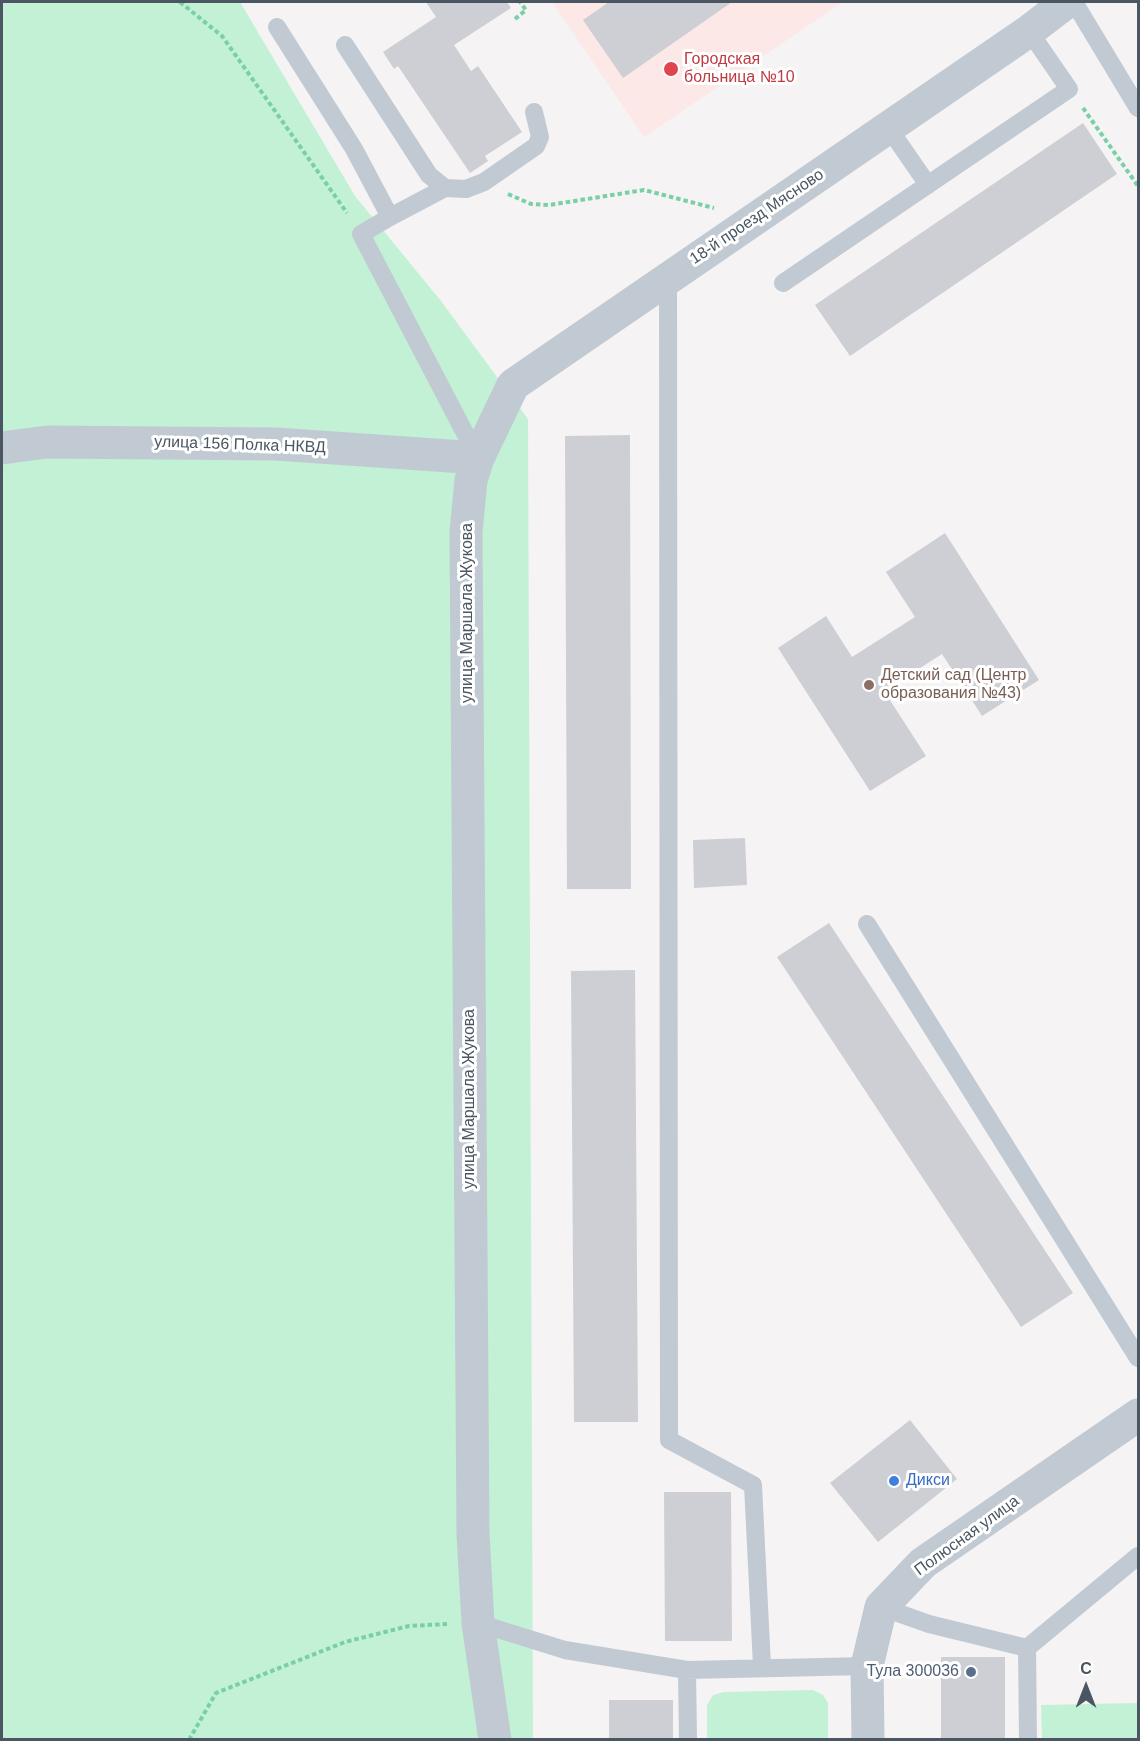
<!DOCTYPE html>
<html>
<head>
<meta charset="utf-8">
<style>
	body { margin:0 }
	#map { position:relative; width:1140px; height:1741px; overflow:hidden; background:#f5f3f3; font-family:Arial,sans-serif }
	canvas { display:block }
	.frame { position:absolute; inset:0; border:3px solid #4a5661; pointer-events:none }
	.north { position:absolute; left:1056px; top:1657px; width:60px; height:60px; -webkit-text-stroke:4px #fff; paint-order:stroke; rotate:0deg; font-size:16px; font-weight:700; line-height:24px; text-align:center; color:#4a5661 }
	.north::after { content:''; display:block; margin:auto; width:21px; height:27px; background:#4a5661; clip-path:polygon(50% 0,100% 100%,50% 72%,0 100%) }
</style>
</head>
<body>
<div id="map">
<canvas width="1140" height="1741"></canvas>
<div class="frame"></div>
<div class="north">С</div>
</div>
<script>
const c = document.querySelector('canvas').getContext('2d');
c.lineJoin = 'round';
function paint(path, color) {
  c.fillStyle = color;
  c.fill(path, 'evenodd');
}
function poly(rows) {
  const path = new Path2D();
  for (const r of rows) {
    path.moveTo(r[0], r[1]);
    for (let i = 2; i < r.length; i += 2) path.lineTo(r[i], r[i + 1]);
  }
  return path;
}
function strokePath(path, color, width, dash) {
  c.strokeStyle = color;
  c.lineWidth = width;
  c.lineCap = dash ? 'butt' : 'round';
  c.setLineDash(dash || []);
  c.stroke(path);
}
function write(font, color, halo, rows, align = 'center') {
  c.font = font + ' Arial,sans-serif';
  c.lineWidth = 6;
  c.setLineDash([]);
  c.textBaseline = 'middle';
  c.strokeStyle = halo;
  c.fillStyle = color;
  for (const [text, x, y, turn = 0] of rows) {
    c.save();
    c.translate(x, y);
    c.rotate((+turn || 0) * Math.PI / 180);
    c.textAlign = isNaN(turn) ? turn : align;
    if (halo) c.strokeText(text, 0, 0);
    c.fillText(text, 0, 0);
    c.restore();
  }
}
const medical = poly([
	[552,2,843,2,644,137]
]);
const green = poly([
	[2,2,240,2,355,196,441,301,528,419,533,1739,2,1740],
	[813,1690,823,1695,828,1703,828,1739,707,1739,707,1705,713,1695,724,1692],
	[1138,1703,1138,1739,1042,1739,1041,1705]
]);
const building = poly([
	[426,2,507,2,511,8,454,45,471,71,478,66,522,132,485,156,488,161,470,173,398,66,394,69,383,52,436,17],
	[609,2,732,2,623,78,583,20],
	[1083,123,1117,174,850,356,815,305],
	[630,435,631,889,567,889,565,436],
	[945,533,1039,680,982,716,942,654,884,691,926,756,870,791,778,648,826,616,852,657,915,617,886,572],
	[745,838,747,885,694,888,693,840],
	[829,923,1073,1293,1021,1327,777,957],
	[635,970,638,1422,574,1422,571,971],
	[910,1420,957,1479,878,1542,830,1483],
	[664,1492,731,1492,732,1641,665,1641],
	[941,1657,1005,1657,1005,1740,941,1740],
	[609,1700,673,1700,673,1740,609,1740]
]);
const path = poly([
	[180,2,222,36,347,213],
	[515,19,526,10,520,2],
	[1083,108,1138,186],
	[508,194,531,204,549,205,644,190,714,208],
	[189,1740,216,1693,345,1642,409,1626,447,1624]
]);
const service = poly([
	[1074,2,1138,108],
	[277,27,354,149,390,217,361,234,478,458],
	[345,45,429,175,445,188,466,189,484,182,536,146,540,137,534,112],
	[888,127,928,185],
	[390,217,445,188],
	[668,277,669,1440,753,1485,762,1666],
	[783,283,1069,89,1029,31],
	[867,924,1138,1358],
	[881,1607,929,1624,1027,1648,1028,1740],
	[478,1623,565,1650,687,1670,867,1666],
	[1027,1648,1138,1556],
	[687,1670,688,1740]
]);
const minor = poly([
	[2,448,47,442,276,444,478,458],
	[495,1740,478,1623,473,1534,466,532,471,480,478,458,513,385,1029,31,1067,2],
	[868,1740,867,1666,881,1607,923,1563,1138,1415]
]);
const markers = [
	[671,69,8,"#e0444e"],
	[869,685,6,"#8d6e63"],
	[894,1481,6,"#3f7fe0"],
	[971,1672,6,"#5c6f8a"]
];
const healthNames = [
	["Городская",684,60],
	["больница №10",684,78]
];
const streetNames = [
	["18-й проезд Мясново",757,217,-34],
	["улица 156 Полка НКВД",240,445,2],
	["улица Маршала Жукова",468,613,-90],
	["улица Маршала Жукова",470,1099,-90],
	["Полюсная улица",967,1536,-36]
];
const educationNames = [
	["Детский сад (Центр",881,676],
	["образования №43)",881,694]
];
const shopNames = [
	["Дикси",906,1481]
];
const serviceNames = [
	["Тула 300036",959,1672]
];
paint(medical, '#fce8e6');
paint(green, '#c3f1d5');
paint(building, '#cdcfd5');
strokePath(path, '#7ad0a6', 4, [4.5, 3]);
strokePath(service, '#c1cad2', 18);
strokePath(minor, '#c1cad2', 33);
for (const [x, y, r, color] of markers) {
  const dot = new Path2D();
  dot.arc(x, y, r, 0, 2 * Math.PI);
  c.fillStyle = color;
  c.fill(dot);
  strokePath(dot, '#fff', 2);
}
write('16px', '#be3a42', '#fff', healthNames, 'left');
write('16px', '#4a5661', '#fff', streetNames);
write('16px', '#785e54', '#fff', educationNames, 'left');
write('16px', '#366cbe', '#fff', shopNames, 'left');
write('16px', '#4e5e75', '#fff', serviceNames, 'right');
</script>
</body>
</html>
